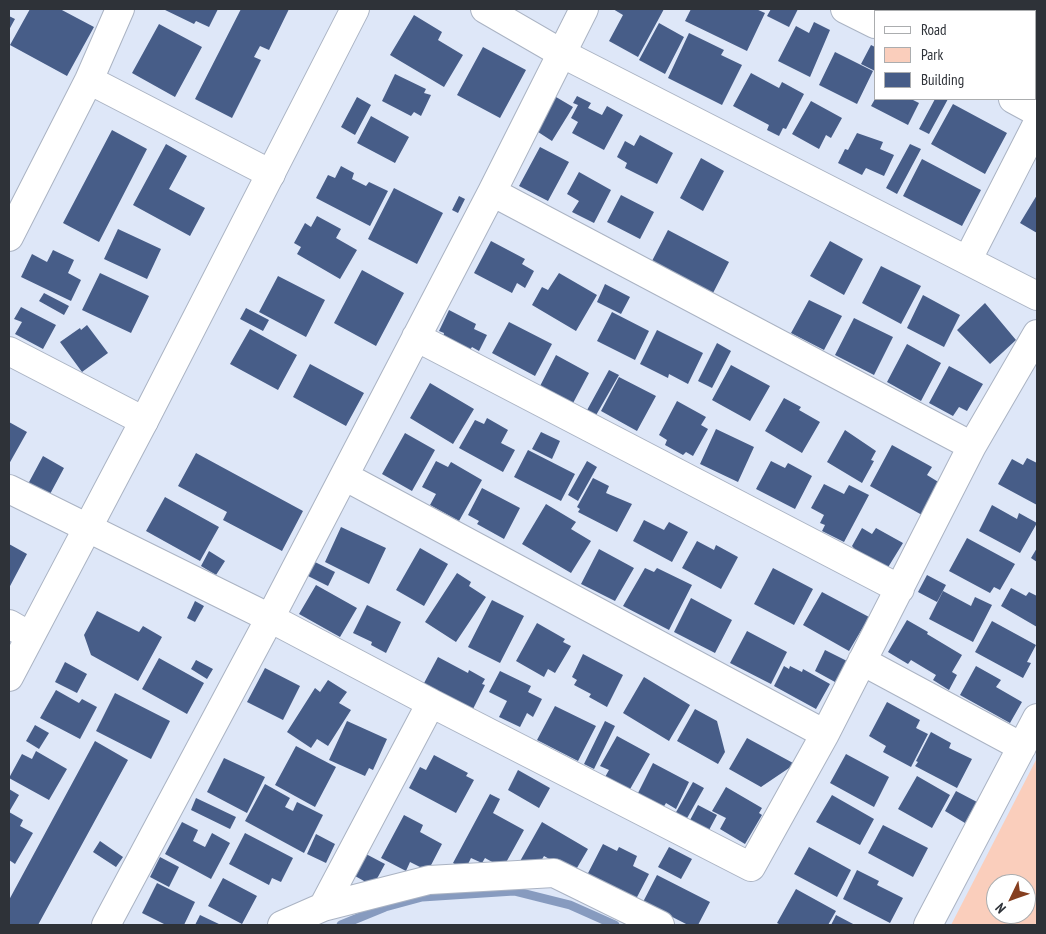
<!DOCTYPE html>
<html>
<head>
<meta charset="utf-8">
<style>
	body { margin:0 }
	#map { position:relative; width:1046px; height:934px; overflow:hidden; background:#dee7f8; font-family:"PT Sans Narrow",sans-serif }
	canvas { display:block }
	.frame { position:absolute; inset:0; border:10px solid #2e3238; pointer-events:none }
	.legend { position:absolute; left:874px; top:10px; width:162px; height:90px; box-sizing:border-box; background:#fff; border:1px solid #abadaf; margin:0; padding:6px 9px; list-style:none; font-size:15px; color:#2e3238 }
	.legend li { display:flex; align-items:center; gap:10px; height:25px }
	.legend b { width:25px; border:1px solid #abadaf }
	.north { position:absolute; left:986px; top:874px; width:50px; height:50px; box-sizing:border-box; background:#fff; border:1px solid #abadaf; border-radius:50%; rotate:228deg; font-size:14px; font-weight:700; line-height:20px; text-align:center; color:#2e3238 }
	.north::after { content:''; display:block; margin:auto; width:18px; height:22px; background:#863f20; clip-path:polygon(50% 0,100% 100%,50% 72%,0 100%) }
</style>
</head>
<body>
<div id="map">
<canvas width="1046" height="934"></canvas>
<div class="frame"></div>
<ul class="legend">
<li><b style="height:6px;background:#fff"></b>Road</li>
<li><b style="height:14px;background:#facebc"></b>Park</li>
<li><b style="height:14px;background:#475d88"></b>Building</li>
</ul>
<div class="north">N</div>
</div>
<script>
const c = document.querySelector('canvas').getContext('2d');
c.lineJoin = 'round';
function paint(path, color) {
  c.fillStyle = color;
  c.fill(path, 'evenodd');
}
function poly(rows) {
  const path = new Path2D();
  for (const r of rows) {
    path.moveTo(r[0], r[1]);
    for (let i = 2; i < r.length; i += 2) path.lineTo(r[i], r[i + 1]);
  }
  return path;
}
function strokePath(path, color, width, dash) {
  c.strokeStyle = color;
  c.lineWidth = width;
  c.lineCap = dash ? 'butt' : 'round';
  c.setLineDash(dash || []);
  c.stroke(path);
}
const green = poly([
	[1037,758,1037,925,951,925],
	[996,884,1026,884,1026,914,996,914]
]);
const stream = poly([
	[341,925,385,907,422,897,514,891,570,905,615,925]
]);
const building = poly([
	[30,9,60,9,94,27,67,76,10,45],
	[163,9,218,9,209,27,196,21,194,24],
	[241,9,289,9,269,50,260,46,254,57,261,60,232,118,195,99],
	[613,9,664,9,638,57,609,41,623,15],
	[691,9,756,9,765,13,747,51,685,21],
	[771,9,798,9,789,27,767,16],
	[893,9,946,9,945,11,892,11],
	[959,9,982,9,986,11,958,11],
	[414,15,442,32,438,40,463,55,444,87,390,55],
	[9,16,15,19,9,30],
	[814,22,830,30,810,77,778,61,796,26,809,33],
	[659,23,684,37,665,74,639,60],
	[159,24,202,47,175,97,132,73],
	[689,33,724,50,721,55,742,65,722,105,668,78],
	[1035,43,1037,44,1037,69,1035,73],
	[871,45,875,47,875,71,861,64],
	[483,47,526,70,500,118,457,95],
	[835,52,873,71,857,104,819,85],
	[751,73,779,88,782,82,804,94,786,129,783,128,779,136,767,130,769,125,733,106],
	[395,74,426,89,424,93,431,95,421,116,414,112,411,116,382,101],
	[577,96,591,103,588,108,602,115,607,106,623,115,604,150,572,133,578,122,571,118,578,105,573,103],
	[357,97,371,105,355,135,341,127],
	[556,97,573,107,552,141,535,130],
	[875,99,911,99,919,103,908,125,871,106],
	[935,99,948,99,929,134,919,129],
	[811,101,842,118,831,138,826,135,819,149,792,134],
	[953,104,1007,133,985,174,931,144],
	[371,116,409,137,395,163,357,143],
	[112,130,147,149,99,242,63,223],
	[857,133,883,142,880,149,894,155,884,176,866,168,862,175,838,163,845,149,848,150],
	[640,135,673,153,657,184,625,168,627,163,617,157,625,141,634,146],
	[166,144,187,156,169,189,205,208,190,236,133,205],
	[910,144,921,149,897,194,886,188],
	[540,147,569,162,548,201,519,186],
	[701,158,724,171,703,211,680,198],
	[922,159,981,190,962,226,903,196],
	[341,166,354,173,352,179,366,186,369,182,388,191,370,226,316,198,328,175,335,178],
	[579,172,611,190,594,223,572,212,579,201,567,194],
	[394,188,443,213,417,264,368,239],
	[621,195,654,212,640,239,607,222],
	[1037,195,1037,233,1020,223],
	[459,196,465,199,458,213,452,210],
	[317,216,341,229,336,238,357,250,340,279,297,254,301,247,294,243,305,223,311,227],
	[118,229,161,249,147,279,104,259],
	[668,230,729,262,713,293,652,261],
	[491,241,525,259,522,264,534,271,525,288,517,283,512,293,474,273],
	[830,241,863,259,844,295,810,276],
	[53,250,74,260,68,273,81,280,71,301,21,277,32,254,47,262],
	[881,266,921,286,901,324,862,303],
	[362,270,404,293,376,346,334,323],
	[100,273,149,296,131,333,82,310],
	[559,273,597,295,576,331,532,305,542,287,548,290],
	[278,276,325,300,306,337,259,312],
	[605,284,630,297,621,314,597,302],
	[44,293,69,306,64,315,39,301],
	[923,295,960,315,944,347,907,328],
	[809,300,842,316,824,350,791,333],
	[985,303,1016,340,990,364,957,330],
	[21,307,56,325,43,349,15,334,22,322,14,319],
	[246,308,269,320,263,331,240,319],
	[449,310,476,324,474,329,487,335,479,351,472,347,470,350,443,337,444,333,439,331],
	[612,312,649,331,635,360,597,341],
	[854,318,893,337,874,375,835,355],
	[509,322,552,344,535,376,492,353],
	[87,325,108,353,82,372,60,342,80,328,81,330],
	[250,329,297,355,278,390,230,364],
	[657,330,703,353,688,384,669,374,668,378,640,364],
	[717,343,731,351,712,388,698,381],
	[907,344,941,363,921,401,887,382],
	[556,355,589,373,572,405,539,388],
	[310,364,364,393,346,426,293,397],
	[731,365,770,386,750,421,712,400],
	[949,366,983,384,967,411,959,407,953,416,929,403],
	[609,370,619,375,595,417,586,412],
	[619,377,656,396,637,431,601,411],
	[430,383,474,409,453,444,410,418],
	[784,398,801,407,799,410,820,422,802,453,765,431],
	[677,401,706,417,701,425,708,429,693,456,686,452,683,455,665,445,667,440,659,435],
	[487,418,508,430,501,443,515,450,503,472,459,448,475,420,484,424],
	[9,422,27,432,9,464],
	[716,429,754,447,738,482,700,464],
	[845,430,876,451,871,460,874,461,862,483,827,462],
	[541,432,560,441,552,459,532,449],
	[405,433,435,450,412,491,382,474],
	[892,445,932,467,927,475,940,483,922,515,870,486],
	[528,450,575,474,561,501,514,477],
	[196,453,303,511,282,551,223,520,227,512,178,486],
	[43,456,64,468,49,496,28,484],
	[1027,458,1037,463,1037,505,998,484,1012,459,1023,465],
	[436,461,448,467,451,462,482,480,459,521,430,505,436,494,422,487],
	[587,461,597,467,578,501,568,495],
	[771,461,785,468,788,463,812,476,795,509,756,489],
	[593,478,609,486,606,493,632,504,617,532,578,512,580,509,577,507],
	[824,484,844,494,849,485,869,495,844,542,822,531,825,525,820,523,824,515,811,508],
	[482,488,520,508,504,539,477,524,479,521,468,515],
	[165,497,219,527,200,561,146,531],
	[546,504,576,522,571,529,591,541,571,573,522,544],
	[992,505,1017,519,1019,513,1037,523,1020,553,979,531],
	[644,520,664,530,669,522,688,532,672,562,633,541],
	[341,527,386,548,369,584,325,562],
	[862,528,872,534,876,528,903,543,887,569,858,553,852,546],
	[967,538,1015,564,1000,590,994,587,990,593,949,571],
	[697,541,714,550,716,545,738,557,721,589,682,568],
	[9,544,27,554,9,588],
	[420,548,448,564,424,606,396,590],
	[1037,548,1037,562,1031,558],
	[599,549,634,568,615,601,581,584],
	[209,551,225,561,216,575,201,566],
	[315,562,335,572,328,586,308,576],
	[645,568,654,572,657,568,692,585,669,630,623,606],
	[773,568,813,589,794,625,754,604],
	[457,573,471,582,469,586,486,597,456,642,425,622],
	[927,575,946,585,937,602,918,592],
	[316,585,357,608,340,637,299,614],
	[1011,588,1026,596,1029,592,1037,596,1037,627,1001,606],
	[943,591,971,606,975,597,992,605,973,642,929,619],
	[822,592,869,617,849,651,803,625],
	[691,598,732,620,715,653,674,632],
	[492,600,524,616,500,663,468,647],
	[195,601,204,606,195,622,187,618],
	[367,605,401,622,386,653,371,645,372,642,353,633],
	[97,611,139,632,143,626,162,637,138,681,91,655,84,635],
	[907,620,928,632,927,634,962,655,952,672,957,675,949,690,933,680,936,675,911,660,908,664,888,652],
	[992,621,1036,645,1027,662,1031,663,1023,678,975,652],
	[537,623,565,639,563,642,571,646,555,673,548,669,544,677,516,661],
	[747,631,787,652,771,684,730,663],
	[825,650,847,661,835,682,815,671],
	[583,654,623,675,607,707,589,697,591,694,574,685,577,680,572,677],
	[438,657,468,673,469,670,485,679,482,684,485,685,472,711,423,685],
	[159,658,204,683,187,714,142,689],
	[196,660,213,669,207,679,191,669],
	[65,662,87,674,77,693,55,682],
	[784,666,789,669,790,666,802,672,803,669,830,684,816,709,774,686],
	[976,666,1001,680,996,687,1022,702,1010,723,960,695],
	[265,668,300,686,283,720,247,702],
	[500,671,531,686,528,692,542,699,533,717,527,713,520,727,499,717,507,701,489,692],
	[644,677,690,705,669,741,623,713],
	[328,680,347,692,339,703,351,710,328,746,317,739,311,748,287,732,315,688,320,692],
	[56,690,79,703,82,699,97,707,80,739,40,718],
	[115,693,170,721,151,759,96,731],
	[887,702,920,720,916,728,928,734,911,767,883,752,886,746,869,736],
	[555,706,596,726,578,761,537,740],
	[695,709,717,721,725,752,718,764,677,741],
	[347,721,387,739,373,770,369,768,365,776,329,760],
	[605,721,615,726,594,769,584,764],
	[35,725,49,733,39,749,26,741],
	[931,732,951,743,949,748,972,759,957,788,915,766,918,762,916,761],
	[617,736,650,754,629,791,605,777,609,770,600,766],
	[747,738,793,763,792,766,761,787,729,769],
	[95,741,128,760,38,925,9,925,9,900],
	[296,746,336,767,315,807,275,785],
	[36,751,67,769,49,800,9,778,22,754,32,759],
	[846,754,889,777,874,807,830,783],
	[434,755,468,773,466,776,474,780,456,813,409,788,420,767,426,770],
	[224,758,265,777,247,813,207,792],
	[653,763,689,782,676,809,666,803,663,808,637,795],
	[518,770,550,788,539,808,508,790],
	[917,776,950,795,932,828,898,809],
	[693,782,704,788,686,820,675,814],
	[265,784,290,798,285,807,293,811,297,802,323,815,304,853,245,821],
	[726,787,762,808,759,813,762,815,745,844,720,829,726,818,712,811],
	[9,789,19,795,9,812,23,820,20,826,33,833,15,864,9,860],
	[956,791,977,802,965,823,945,811],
	[490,794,500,799,493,813,524,830,503,868,485,858,482,863,471,858,465,870,453,863],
	[832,795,874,819,860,845,816,822],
	[196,798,236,817,230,829,191,810],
	[698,805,717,815,708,832,689,822],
	[404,815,423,825,420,832,442,844,428,871,410,862,406,871,381,858],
	[182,822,198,830,193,841,205,847,212,833,230,843,211,879,165,854],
	[542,822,588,849,574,873,544,856,534,873,519,863],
	[883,825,928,848,913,877,868,853],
	[245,833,293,858,281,882,272,878,269,885,229,864],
	[316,834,335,844,326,863,307,854],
	[100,841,123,857,116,867,93,852],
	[603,844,617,851,619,847,637,856,633,866,649,874,635,901,585,879],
	[669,847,692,859,681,879,658,867],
	[809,847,851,870,837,897,794,874],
	[366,854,385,864,373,886,355,876],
	[160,857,179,867,169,887,150,877],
	[857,870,879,881,877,885,903,898,890,923,843,899],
	[657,875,710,902,698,925,688,925,643,902],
	[223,878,257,896,242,924,208,906],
	[157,883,195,902,184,925,166,925,142,913],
	[796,889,836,911,828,925,781,925,777,923],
	[200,915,221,925,195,925],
	[836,915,855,925,831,925]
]);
const minor = poly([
	[845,9,875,24],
	[89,80,271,174],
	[1013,99,1037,112],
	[492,192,972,446],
	[9,237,89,80,120,9],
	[968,259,1037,124],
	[416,337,900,589],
	[9,351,144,421],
	[344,476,825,734],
	[9,489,270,618,431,703,323,907],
	[9,624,30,636],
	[862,661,1022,747],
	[431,703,751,867,825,734,972,446,1037,334],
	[106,925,270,618,492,192,584,9],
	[282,925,323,907,429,880,554,873,660,925],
	[928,925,1037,718]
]);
const tertiary = poly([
	[485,9,561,53,1037,296],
	[9,677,144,421,355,9]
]);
paint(green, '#facebc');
strokePath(stream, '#879bbf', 9);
paint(building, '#475d88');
strokePath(minor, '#aab3c3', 30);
strokePath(tertiary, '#aab3c3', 30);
strokePath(minor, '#fff', 28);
strokePath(tertiary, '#fff', 28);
</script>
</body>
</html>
